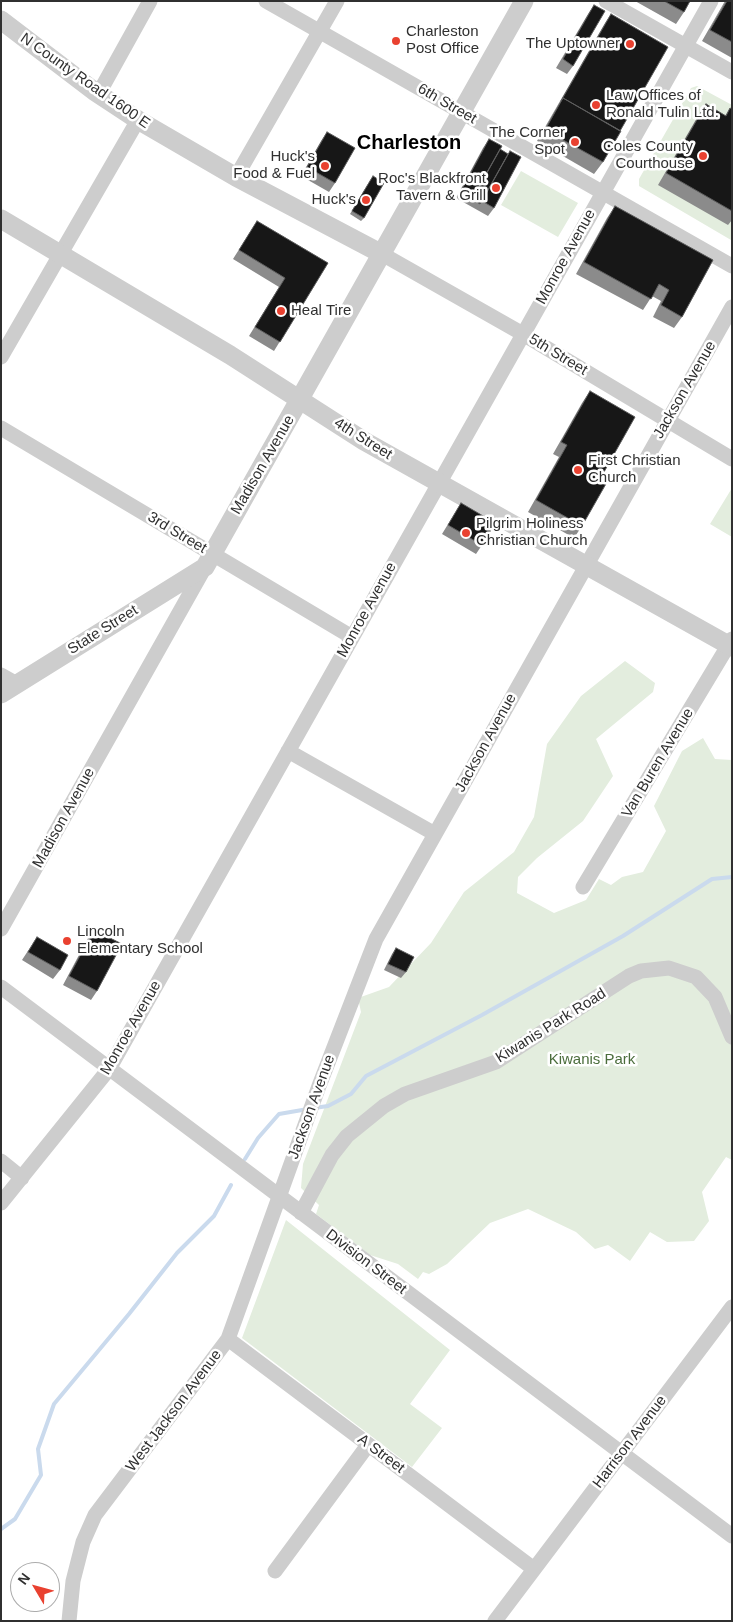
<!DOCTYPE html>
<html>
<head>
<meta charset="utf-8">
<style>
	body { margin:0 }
	#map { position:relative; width:733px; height:1622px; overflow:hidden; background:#fff; font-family:Arial,sans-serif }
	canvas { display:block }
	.frame { position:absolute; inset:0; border:2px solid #303030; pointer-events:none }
	.north { position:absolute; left:10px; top:1562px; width:50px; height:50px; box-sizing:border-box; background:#fff; border:1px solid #acacac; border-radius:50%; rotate:307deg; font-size:14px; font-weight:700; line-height:20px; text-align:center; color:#303030 }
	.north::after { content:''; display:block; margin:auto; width:18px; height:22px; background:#e94130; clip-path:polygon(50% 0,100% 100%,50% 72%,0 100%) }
</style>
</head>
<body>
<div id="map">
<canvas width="733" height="1622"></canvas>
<div class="frame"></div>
<div class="north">N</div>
</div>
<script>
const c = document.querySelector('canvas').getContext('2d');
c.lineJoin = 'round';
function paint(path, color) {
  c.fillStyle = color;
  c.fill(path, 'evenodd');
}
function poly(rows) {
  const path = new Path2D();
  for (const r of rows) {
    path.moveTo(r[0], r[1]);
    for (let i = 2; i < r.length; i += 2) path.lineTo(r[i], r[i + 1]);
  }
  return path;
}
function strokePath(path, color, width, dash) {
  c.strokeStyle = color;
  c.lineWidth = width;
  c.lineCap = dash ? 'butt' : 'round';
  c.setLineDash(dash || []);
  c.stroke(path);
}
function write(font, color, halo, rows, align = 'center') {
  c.font = font + ' Arial,sans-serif';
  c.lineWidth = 5;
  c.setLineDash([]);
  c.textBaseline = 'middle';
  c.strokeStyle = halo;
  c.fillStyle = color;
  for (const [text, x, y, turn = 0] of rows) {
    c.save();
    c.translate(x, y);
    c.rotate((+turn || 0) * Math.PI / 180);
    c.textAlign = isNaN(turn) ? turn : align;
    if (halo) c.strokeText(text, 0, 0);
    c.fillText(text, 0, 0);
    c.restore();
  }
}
const green = poly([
	[697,86,732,105,731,240,639,186,639,179,691,88],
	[521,171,578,203,558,237,501,205],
	[732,488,732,537,710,524],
	[625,661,655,683,653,692,596,739,613,776,583,821,537,858,518,877,517,893,554,913,586,900,599,879,611,885,622,877,643,872,666,831,654,806,682,751,703,738,715,759,732,760,732,1160,726,1157,702,1192,709,1221,694,1241,667,1242,650,1232,630,1261,608,1245,595,1249,576,1232,528,1209,490,1223,447,1264,429,1274,423,1272,418,1279,398,1264,370,1255,316,1214,319,1205,301,1188,303,1164,361,1012,358,998,389,987,431,943,464,892,514,852,534,817,547,744,581,696],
	[286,1220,450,1350,410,1404,442,1428,412,1467,242,1338]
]);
const stream = poly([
	[314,1108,328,1106,351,1094,366,1076,482,1015,623,936,712,879,732,877],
	[245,1159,258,1138,279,1114,308,1109],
	[1,1529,15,1519,41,1475,38,1449,54,1404,129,1314,177,1253,214,1216,231,1185]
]);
const minor = poly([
	[266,1,732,266],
	[606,1,732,72],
	[99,93,150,1],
	[236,177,337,1],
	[382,254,523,334,732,459],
	[1,357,138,120],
	[1,428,352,637],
	[1,675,17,684],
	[288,751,435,834],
	[583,887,732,639],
	[1,929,205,567],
	[1,987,732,1536],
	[1,1161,22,1178],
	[1,1203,109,1069,711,1],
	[301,1213,332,1155,347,1136,384,1106,405,1094,496,1062,629,976,641,971,669,968,696,977,715,997,732,1037],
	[228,1339,534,1569],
	[275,1571,368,1445],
	[69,1621,73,1581,83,1542,95,1515,228,1339,319,1086,376,939,732,307],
	[495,1621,732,1307]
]);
const tertiary = poly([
	[1,20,94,91,138,120,236,177,382,254],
	[1,219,230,355,364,441,732,647],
	[1,694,205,567,524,1]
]);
const wall = poly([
	[635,1,690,1,684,12,676,24],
	[725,1,732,1,732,58,702,41],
	[594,5,573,66,567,74,556,68,588,14],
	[611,14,603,162,594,174,537,141,605,23],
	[706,104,725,116,730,108,732,109,732,220,728,225,658,185,698,116],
	[327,132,335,183,329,192,301,176,321,141],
	[489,139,500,149,494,208,488,216,456,198,483,148],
	[371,179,364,218,361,221,350,214],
	[615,206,713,260,682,317,674,328,653,317,661,301,652,296,643,310,576,274,607,218],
	[257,221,328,263,274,351,249,336,279,287,233,259],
	[590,391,604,472,582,526,574,538,528,512,559,457,553,454,582,403],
	[461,503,482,545,476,554,442,534],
	[94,930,97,991,91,1000,63,985,88,938],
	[37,937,60,970,53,979,22,960],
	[396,948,406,972,401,978,384,970,392,954]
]);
const building = poly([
	[664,1,690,1,684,12,664,1],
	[727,1,732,1,732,42,710,30,727,1],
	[594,5,605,11,573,66,563,59,594,5],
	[611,14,668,47,620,131,563,98,561,101,611,14],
	[563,98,621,131,603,162,545,130,563,98],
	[706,104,726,116,730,108,732,109,732,211,666,173,706,104],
	[327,132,355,148,335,183,307,167,327,132],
	[489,139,502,146,474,196,462,189,489,139],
	[500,149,508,154,480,204,472,199,500,149],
	[510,151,521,157,494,208,482,201,510,151],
	[373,176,384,183,364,218,352,211,373,176],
	[615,206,713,260,682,317,661,305,669,290,659,284,651,299,584,262,615,206],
	[257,221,328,263,280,342,255,327,285,278,239,250,257,221],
	[590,391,635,417,604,472,611,475,582,526,536,500,567,445,561,442,590,391],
	[461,503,495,523,482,545,448,525,461,503],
	[94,930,122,944,97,991,69,976,94,930],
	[37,937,68,955,60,970,28,952,37,937],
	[396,948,414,957,406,972,388,964,396,948]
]);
const markers = [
	[396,41,5,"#e94130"],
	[630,44,5,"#e94130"],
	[596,105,5,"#e94130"],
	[575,142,5,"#e94130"],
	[703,156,5,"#e94130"],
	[325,166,5,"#e94130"],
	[496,188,5,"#e94130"],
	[366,200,5,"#e94130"],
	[281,311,5,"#e94130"],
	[578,470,5,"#e94130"],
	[466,533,5,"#e94130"],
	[67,941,5,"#e94130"]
];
const poiNames = [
	["Charleston",406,32],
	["Post Office",406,49],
	["The Uptowner",620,44,"right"],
	["Law Offices of",606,96],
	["Ronald Tulin Ltd.",606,113],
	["The Corner",565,133,"right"],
	["Spot",565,150,"right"],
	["Coles County",693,147,"right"],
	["Courthouse",693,164,"right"],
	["Huck's",315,157,"right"],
	["Food & Fuel",315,174,"right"],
	["Roc's Blackfront",486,179,"right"],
	["Tavern & Grill",486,196,"right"],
	["Huck's",356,200,"right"],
	["Heal Tire",291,311],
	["First Christian",588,461],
	["Church",588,478],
	["Pilgrim Holiness",476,524],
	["Christian Church",476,541],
	["Lincoln",77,932],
	["Elementary School",77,949]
];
const streetNames = [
	["N County Road 1600 E",85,81,35],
	["6th Street",447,104,30],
	["Monroe Avenue",566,257,-61],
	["5th Street",558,355,31],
	["Jackson Avenue",685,390,-60],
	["4th Street",363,439,32],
	["Madison Avenue",263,465,-60],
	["3rd Street",177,533,31],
	["Monroe Avenue",367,610,-61],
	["State Street",103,630,-32],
	["Jackson Avenue",486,743,-61],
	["Van Buren Avenue",658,763,-59],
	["Madison Avenue",64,818,-61],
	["Kiwanis Park Road",551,1026,-32],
	["Monroe Avenue",131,1028,-60],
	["Jackson Avenue",312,1107,-70],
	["Division Street",366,1262,37],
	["West Jackson Avenue",174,1411,-53],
	["Harrison Avenue",630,1442,-53],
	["A Street",381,1454,37]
];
const parkNames = [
	["Kiwanis Park",592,1060]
];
const districtNames = [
	["Charleston",409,143]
];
paint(green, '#e3edde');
strokePath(stream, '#cadaed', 4);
strokePath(minor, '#cdcdcd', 15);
strokePath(tertiary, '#cdcdcd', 19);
paint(wall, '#8b8b8b');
paint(building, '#171717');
strokePath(building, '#5d5d5d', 1);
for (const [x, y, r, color] of markers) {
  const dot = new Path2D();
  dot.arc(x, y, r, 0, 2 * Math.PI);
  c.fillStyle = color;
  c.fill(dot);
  strokePath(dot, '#fff', 2);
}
write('15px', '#303030', '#fff', poiNames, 'left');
write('15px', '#303030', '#fff', streetNames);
write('15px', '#4b6d3c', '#fff', parkNames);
write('bold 20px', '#000', '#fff', districtNames);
</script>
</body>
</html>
